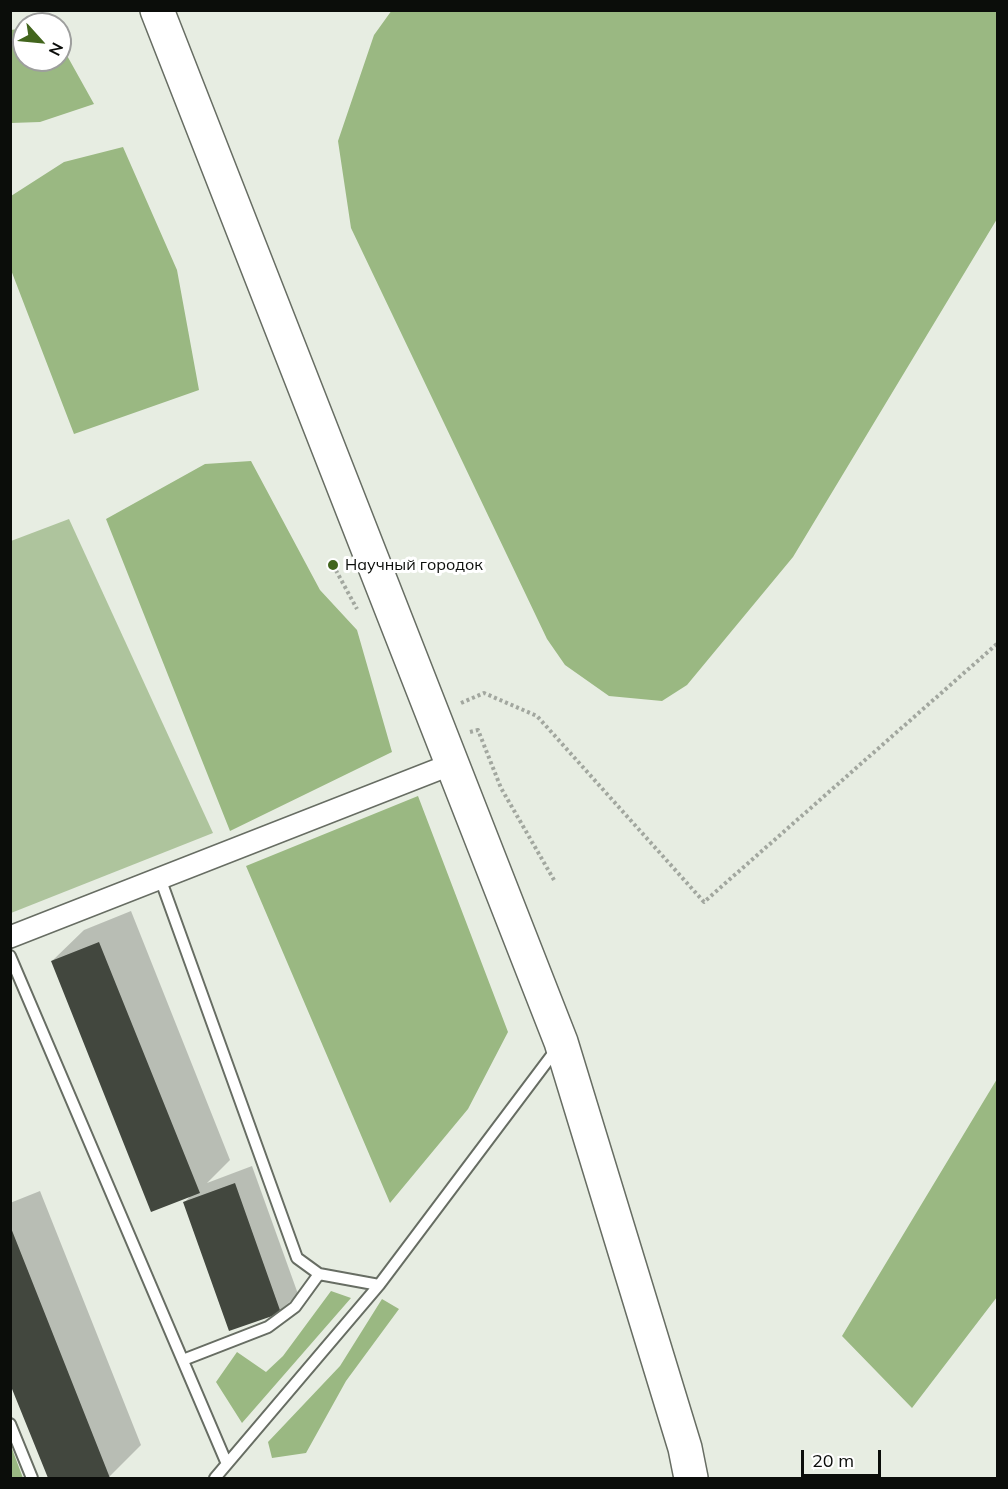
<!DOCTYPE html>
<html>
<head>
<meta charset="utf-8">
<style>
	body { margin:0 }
	#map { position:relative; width:1008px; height:1489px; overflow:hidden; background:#e7ede2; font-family:Mulish,sans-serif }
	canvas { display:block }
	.frame { position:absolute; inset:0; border:12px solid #0b0d0a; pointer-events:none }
	.north { position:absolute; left:12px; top:12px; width:60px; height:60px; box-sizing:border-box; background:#fff; border:2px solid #9d9e9d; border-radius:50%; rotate:117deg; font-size:16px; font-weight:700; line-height:24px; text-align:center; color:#0b0d0a }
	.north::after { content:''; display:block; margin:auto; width:21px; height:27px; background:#42651d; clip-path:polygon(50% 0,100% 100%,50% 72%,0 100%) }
	.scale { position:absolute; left:801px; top:1450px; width:80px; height:27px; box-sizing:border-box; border:3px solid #0b0d0a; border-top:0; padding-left:8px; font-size:18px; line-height:21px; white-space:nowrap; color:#0b0d0a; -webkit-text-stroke:4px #fff; paint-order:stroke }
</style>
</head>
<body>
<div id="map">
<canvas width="1008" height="1489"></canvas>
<div class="frame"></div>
<div class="north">N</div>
<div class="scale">20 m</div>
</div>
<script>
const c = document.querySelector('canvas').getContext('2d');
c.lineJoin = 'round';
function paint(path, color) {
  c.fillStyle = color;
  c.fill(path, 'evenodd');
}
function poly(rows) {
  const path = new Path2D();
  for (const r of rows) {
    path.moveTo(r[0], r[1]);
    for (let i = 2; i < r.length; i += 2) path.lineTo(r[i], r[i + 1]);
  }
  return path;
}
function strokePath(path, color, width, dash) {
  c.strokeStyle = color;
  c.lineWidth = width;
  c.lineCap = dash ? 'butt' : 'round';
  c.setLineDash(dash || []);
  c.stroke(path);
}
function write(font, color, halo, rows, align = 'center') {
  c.font = font + ' Mulish,sans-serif';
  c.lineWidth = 6;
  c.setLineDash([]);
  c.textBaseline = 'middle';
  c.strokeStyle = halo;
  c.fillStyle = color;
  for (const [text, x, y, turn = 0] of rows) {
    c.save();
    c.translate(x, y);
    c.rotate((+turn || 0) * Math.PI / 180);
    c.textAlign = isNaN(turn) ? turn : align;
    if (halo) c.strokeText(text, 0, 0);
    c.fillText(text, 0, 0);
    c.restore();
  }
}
const green = poly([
	[69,519,213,833,11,913,11,541]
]);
const forest = poly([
	[392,10,997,11,997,219,793,557,687,685,662,701,609,696,565,665,547,639,351,228,338,141,374,35],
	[24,28,24,60,60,60,60,43,94,104,40,122,11,123,11,30],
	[123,147,177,270,199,390,74,434,11,270,11,196,64,162],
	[251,461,320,590,357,630,392,752,230,831,106,519,205,464],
	[418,796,508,1032,468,1109,390,1203,246,866],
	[997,1079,997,1297,912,1408,842,1336],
	[331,1291,351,1298,242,1423,216,1382,237,1352,266,1372,283,1356],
	[382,1299,399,1309,346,1381,306,1453,272,1458,268,1442,340,1366],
	[10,1446,11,1446,23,1478,11,1478]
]);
const shadow = poly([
	[131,911,230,1160,207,1183,252,1166,298,1294,280,1311,185,1202,193,1193,52,961,84,930],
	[40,1191,141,1445,110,1476,104,1478,50,1478,10,1380,10,1203]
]);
const building = poly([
	[99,942,200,1193,151,1212,51,961],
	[235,1183,281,1313,229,1331,183,1202],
	[11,1228,110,1478,48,1478,10,1384]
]);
const path = poly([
	[333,565,357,609],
	[461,703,484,693,537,716,704,902,998,643],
	[470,732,478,730,501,788,554,880]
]);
const service = poly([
	[160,878,297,1258,319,1274,379,1285],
	[10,956,227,1464],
	[183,1360,268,1327,295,1307,319,1274],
	[10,1424,32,1478],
	[215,1478,379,1285,558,1047]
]);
const minor = poly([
	[10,937,452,764]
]);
const primary = poly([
	[157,10,561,1042,685,1448,691,1478]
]);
const markers = [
	[333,565,6,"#42651d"]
];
const poiNames = [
	["Научный городок",345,565]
];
paint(green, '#aec49d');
paint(forest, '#9ab882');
paint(shadow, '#0003');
paint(building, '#42473e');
strokePath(service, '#676d63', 14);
strokePath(minor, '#676d63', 24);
strokePath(primary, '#676d63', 36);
strokePath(path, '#a2a79f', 4, [3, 3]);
strokePath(service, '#fff', 10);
strokePath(minor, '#fff', 21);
strokePath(primary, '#fff', 33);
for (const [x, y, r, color] of markers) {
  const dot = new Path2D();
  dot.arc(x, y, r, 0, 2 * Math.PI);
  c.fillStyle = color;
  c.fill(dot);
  strokePath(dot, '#fff', 2);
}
write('16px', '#0b0d0a', '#fff', poiNames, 'left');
</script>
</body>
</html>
